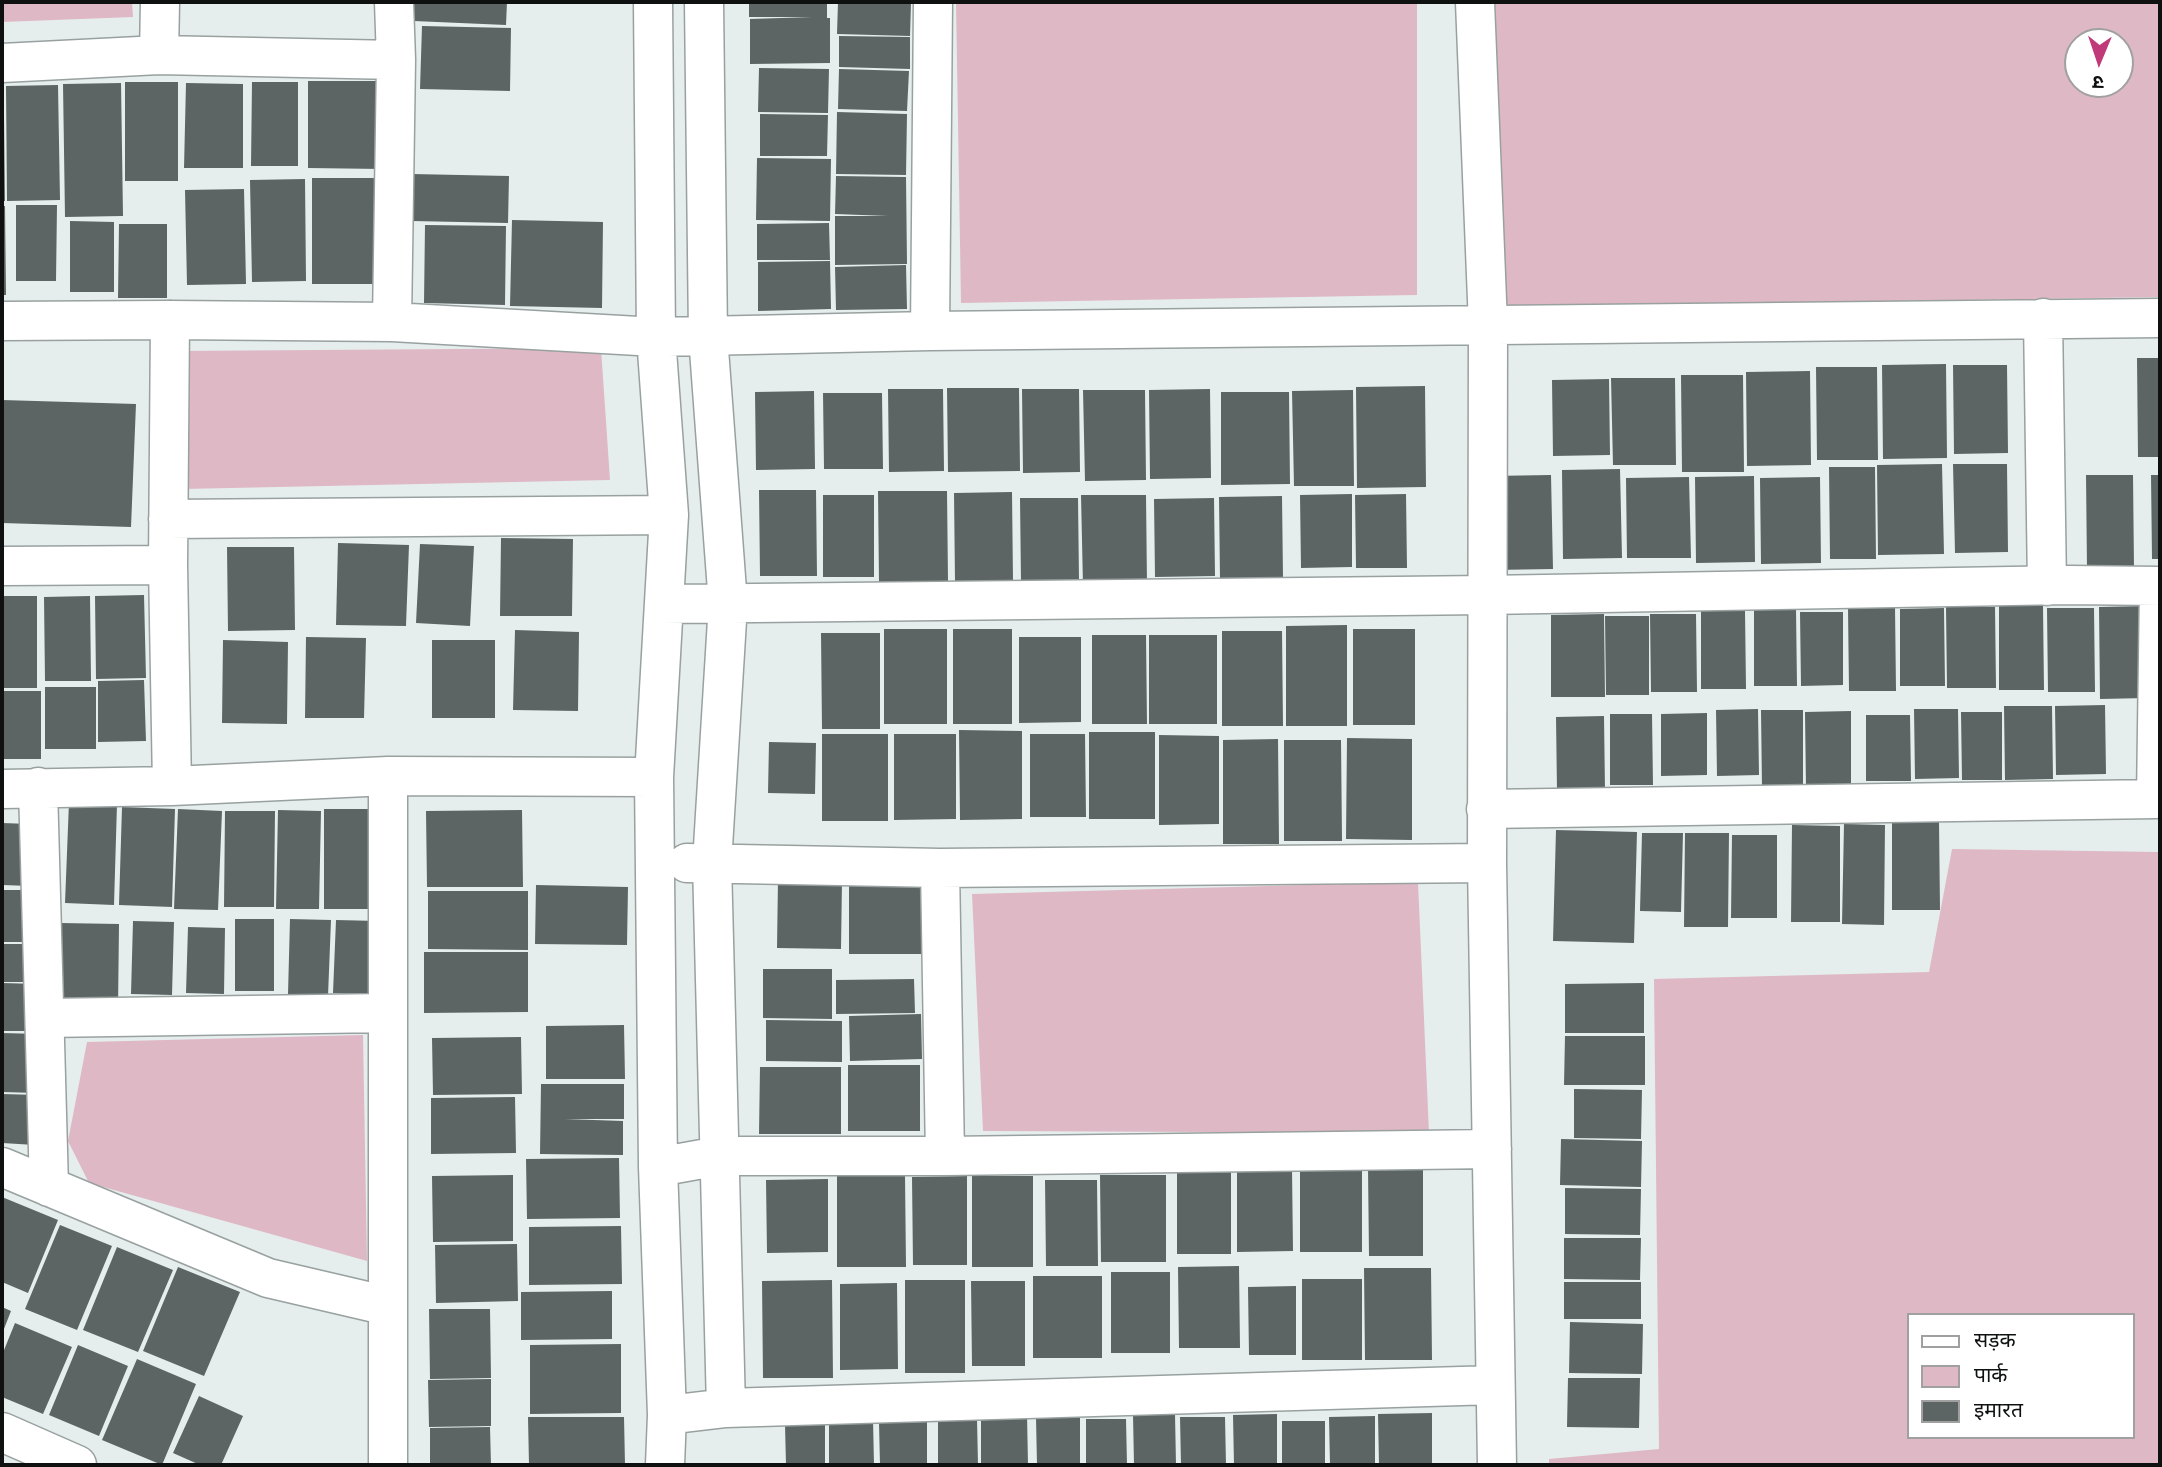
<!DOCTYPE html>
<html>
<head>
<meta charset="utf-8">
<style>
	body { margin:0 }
	#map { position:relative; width:2162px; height:1467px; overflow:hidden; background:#e5eeed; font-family:"Times New Roman","Noto Sans Devanagari",serif }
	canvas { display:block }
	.frame { position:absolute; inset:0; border:4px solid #0e1110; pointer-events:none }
	.legend { position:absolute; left:1907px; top:1313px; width:228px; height:126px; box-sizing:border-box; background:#fff; border:2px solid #9fa09f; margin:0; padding:9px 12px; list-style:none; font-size:21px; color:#0e1110 }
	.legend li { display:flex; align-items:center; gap:14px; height:35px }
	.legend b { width:35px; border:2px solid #9fa09f }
	.north { position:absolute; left:2064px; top:28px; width:70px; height:70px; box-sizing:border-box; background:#fff; border:2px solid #9fa09f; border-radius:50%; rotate:182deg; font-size:19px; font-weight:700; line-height:28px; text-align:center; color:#0e1110 }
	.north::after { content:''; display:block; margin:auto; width:24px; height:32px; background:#c03978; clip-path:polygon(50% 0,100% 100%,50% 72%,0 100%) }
</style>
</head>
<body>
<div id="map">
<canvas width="2162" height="1467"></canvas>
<div class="frame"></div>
<ul class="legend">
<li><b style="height:9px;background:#fff"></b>सड़क</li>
<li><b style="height:19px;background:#dfb8c5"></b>पार्क</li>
<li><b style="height:19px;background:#5d6564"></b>इमारत</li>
</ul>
<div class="north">उ</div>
</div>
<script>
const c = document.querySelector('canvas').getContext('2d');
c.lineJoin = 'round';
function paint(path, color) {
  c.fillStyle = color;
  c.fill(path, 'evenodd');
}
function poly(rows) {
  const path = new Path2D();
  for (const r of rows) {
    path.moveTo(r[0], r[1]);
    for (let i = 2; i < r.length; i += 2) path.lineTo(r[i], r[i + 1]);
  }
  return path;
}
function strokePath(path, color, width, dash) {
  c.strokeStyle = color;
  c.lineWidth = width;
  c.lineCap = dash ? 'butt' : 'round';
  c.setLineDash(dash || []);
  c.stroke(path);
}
const green = poly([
	[2,2,132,2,133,17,2,22],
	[956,2,1417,2,1417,295,961,303],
	[1487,2,2160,2,2160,297,1507,307],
	[2078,42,2120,42,2120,84,2078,84],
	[601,348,610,480,183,489,174,351],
	[1952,849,2160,852,2160,1465,1549,1465,1549,1459,1659,1449,1654,979,1929,972],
	[1908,1315,2132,1315,2132,1437,1908,1437],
	[1418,882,1429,1133,983,1131,972,894],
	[363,1035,367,1261,89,1183,68,1141,87,1042]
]);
const building = poly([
	[414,2,507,2,506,25,414,21],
	[749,2,827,2,827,18,830,18,830,63,750,64,750,19,812,17,749,17],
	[838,2,911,2,910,36,837,34],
	[422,26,511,28,510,91,420,89],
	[839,36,910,37,910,69,839,67],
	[759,68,829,69,828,113,758,112],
	[839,69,909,71,907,111,838,109],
	[308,81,383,81,382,169,308,168],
	[125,82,178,82,178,181,125,181],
	[252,82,298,82,298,166,251,166],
	[121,83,123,216,65,217,63,84],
	[186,83,243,84,243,168,184,168],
	[58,85,60,200,7,201,6,86],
	[837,112,907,114,906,175,836,174],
	[760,114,828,115,827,156,760,156],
	[2,115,4,115,5,201,2,201],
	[757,158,831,159,830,221,756,220],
	[412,174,509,176,508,223,412,221],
	[836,176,906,177,907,264,835,265,835,216,888,216,835,214],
	[312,178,384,178,383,284,312,284],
	[305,179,306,281,252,282,250,180],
	[244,189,246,284,187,285,185,190],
	[16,205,57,205,56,281,16,281],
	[2,206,5,206,6,295,2,295],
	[512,220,603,222,602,308,510,306],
	[70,221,114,222,114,292,70,292],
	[829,223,830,260,757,260,757,224],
	[119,224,167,224,167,298,118,298],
	[425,225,506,226,505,305,424,303],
	[830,261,831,309,758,311,758,262],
	[906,265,907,309,836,310,835,267],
	[2137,358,2160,358,2160,457,2138,457],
	[1946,364,1947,458,1883,459,1882,365],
	[1953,365,2007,365,2008,453,1954,454],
	[1816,367,1877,367,1878,460,1817,460],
	[1810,371,1811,465,1747,466,1746,372],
	[1681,375,1743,375,1744,472,1682,472],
	[1611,378,1675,378,1676,465,1613,465],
	[1609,379,1610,455,1553,456,1552,380],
	[1425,386,1426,487,1357,488,1356,387],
	[947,388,1019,388,1020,471,948,472],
	[888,389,943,389,944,471,889,472],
	[1022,389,1079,389,1080,472,1023,473],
	[1210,389,1211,478,1150,479,1149,390],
	[1083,390,1145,390,1146,480,1085,481],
	[1353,390,1354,486,1294,486,1292,391],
	[814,391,815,469,756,470,755,392],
	[1221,392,1289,392,1290,484,1221,485],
	[823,393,882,393,883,469,824,469],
	[2,400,136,404,131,527,2,523],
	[1942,464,1944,554,1878,555,1877,465],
	[1953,464,2007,464,2008,552,1955,553],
	[1829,467,1875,467,1876,559,1830,559],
	[1620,469,1622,558,1563,559,1562,470],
	[1551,475,1553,569,1493,570,1491,476],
	[2086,475,2133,475,2134,568,2087,569],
	[2151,475,2160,475,2160,559,2152,559],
	[1754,476,1755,562,1696,563,1695,477],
	[1689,477,1691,558,1627,558,1626,478],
	[1820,477,1821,563,1761,564,1760,478],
	[759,490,816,490,817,576,760,576],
	[878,491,947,491,948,581,879,582],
	[1012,492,1013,581,955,582,954,493],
	[1352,494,1352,567,1301,568,1300,495],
	[1406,494,1407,568,1356,568,1355,495],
	[823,495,874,495,874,577,823,577],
	[1081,495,1146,495,1147,585,1083,586],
	[1282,496,1283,578,1220,579,1219,497],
	[1020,498,1078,498,1079,581,1021,582],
	[1214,498,1215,576,1155,577,1154,499],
	[501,538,573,539,572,616,500,616],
	[338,543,409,545,406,626,336,625],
	[420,544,474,546,470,626,416,623],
	[227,547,294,547,295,630,228,631],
	[144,595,146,678,96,679,95,596],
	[2,596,37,596,37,688,2,688],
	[90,596,91,681,45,681,44,597],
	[1999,606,2043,606,2044,690,1999,690],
	[2146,606,2147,698,2100,699,2099,607],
	[1895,607,1896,691,1849,691,1848,608],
	[1946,607,1995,607,1996,688,1947,688],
	[1944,608,1945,686,1900,686,1900,609],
	[2047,608,2094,608,2095,692,2048,692],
	[1754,610,1796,610,1797,686,1754,686],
	[1701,611,1745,611,1746,689,1701,689],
	[1800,612,1843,612,1843,685,1801,686],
	[1604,614,1605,697,1551,697,1551,615],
	[1650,614,1696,614,1697,692,1651,692],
	[1605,616,1649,616,1649,695,1606,695],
	[1347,625,1347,726,1286,726,1286,626],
	[884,629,947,629,947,724,884,724],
	[953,629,1012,629,1012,724,953,724],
	[1353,629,1415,629,1415,725,1353,725],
	[515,630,579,632,578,711,513,710],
	[1222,631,1282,631,1283,726,1222,726],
	[821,633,880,633,880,729,822,729],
	[1092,635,1146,635,1147,724,1092,724],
	[1149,635,1217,635,1217,724,1149,724],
	[306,637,366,638,364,718,305,718],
	[1019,637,1081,637,1081,722,1019,723],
	[223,640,288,642,287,724,222,723],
	[432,640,495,640,495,718,432,718],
	[144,680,146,741,98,742,98,681],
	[45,687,96,687,96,749,45,749],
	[2,691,41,691,41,759,2,759],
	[2105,705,2106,774,2056,775,2055,706],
	[2004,706,2052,706,2053,779,2005,780],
	[1758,709,1759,775,1717,776,1716,710],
	[1914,709,1958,709,1959,778,1915,779],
	[1761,710,1803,710,1803,787,1762,788],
	[1851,711,1851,788,1806,788,1805,712],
	[1961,712,2002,712,2002,780,1962,780],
	[1707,713,1707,775,1661,776,1661,714],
	[1610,714,1652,714,1653,785,1610,785],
	[1866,715,1910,715,1911,781,1866,781],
	[1604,716,1605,791,1557,791,1556,717],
	[959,730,1022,731,1022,819,960,820],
	[1089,732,1155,732,1155,819,1089,819],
	[822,734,888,734,888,821,822,821],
	[894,734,956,734,956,819,894,820],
	[1030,734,1085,734,1086,817,1030,817],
	[1159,735,1219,736,1219,824,1159,825],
	[1347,738,1412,739,1412,840,1346,839],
	[1278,739,1279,844,1223,844,1223,740],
	[1284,740,1341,740,1342,841,1284,841],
	[769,742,816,743,815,794,768,793],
	[69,802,117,804,114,905,65,903],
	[122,807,175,809,172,907,119,905],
	[178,809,222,811,218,910,174,909],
	[324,809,370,809,369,909,324,909],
	[278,810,321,811,319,909,276,909],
	[522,810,523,887,427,887,426,811],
	[225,811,275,811,274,907,224,907],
	[1939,821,1940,910,1892,910,1892,822],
	[2,823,30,824,30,886,2,885],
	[1844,824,1885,825,1884,925,1842,924],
	[1792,825,1840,826,1840,922,1791,922],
	[1556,830,1637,832,1634,943,1553,941],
	[1642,833,1683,833,1681,912,1640,911],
	[1685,833,1729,833,1728,927,1684,927],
	[1732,835,1777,835,1777,918,1731,918],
	[849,878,922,878,922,954,849,954],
	[778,879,842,880,841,949,777,948],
	[536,885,628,887,627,945,535,944],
	[2,890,31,890,30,942,2,942],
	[428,891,528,891,528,950,428,949],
	[235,919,274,919,274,991,235,991],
	[290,919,331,920,328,996,288,994],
	[336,920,378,921,376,995,333,993],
	[133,921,174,922,172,995,131,994],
	[60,923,119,924,118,1009,59,1008],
	[188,927,225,928,224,994,186,993],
	[2,944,30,944,31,982,2,982],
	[424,952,528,952,528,1012,424,1013],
	[763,969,832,969,832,1019,763,1018],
	[914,979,915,1013,836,1014,836,980],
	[2,983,38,984,38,1031,2,1031],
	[1644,983,1644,1033,1565,1033,1565,984],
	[921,1014,922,1059,850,1061,849,1016],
	[766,1020,842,1021,842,1062,766,1061],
	[624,1025,625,1079,546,1079,546,1026],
	[2,1033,39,1034,38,1093,2,1092],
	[1565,1036,1645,1036,1645,1085,1564,1085],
	[521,1037,522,1094,433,1095,432,1038],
	[848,1065,920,1065,920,1131,848,1131],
	[760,1067,841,1067,841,1134,759,1134],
	[541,1084,624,1084,624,1119,565,1119,623,1121,623,1155,540,1154],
	[1574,1089,1642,1090,1641,1139,1574,1138],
	[2,1094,37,1095,35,1145,2,1143],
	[515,1097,516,1153,431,1154,431,1098],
	[1561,1139,1642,1141,1641,1187,1560,1185],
	[619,1158,620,1218,527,1219,526,1159],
	[1231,1167,1231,1254,1177,1254,1177,1168],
	[1368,1168,1423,1168,1423,1256,1369,1256],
	[1292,1169,1293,1251,1237,1252,1237,1170],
	[1300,1169,1362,1169,1362,1252,1300,1252],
	[513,1175,513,1241,433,1242,432,1176],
	[1100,1175,1166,1175,1166,1262,1101,1262],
	[837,1176,905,1176,906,1267,837,1267],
	[967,1176,967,1265,913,1265,912,1177],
	[972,1176,1033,1176,1033,1267,972,1267],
	[828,1179,828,1252,767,1253,766,1180],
	[1045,1180,1097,1180,1098,1266,1046,1266],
	[1565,1188,1641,1189,1640,1235,1565,1234],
	[2,1197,58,1220,28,1293,2,1282],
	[60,1225,112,1246,77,1330,25,1309],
	[621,1226,622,1284,529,1285,529,1227],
	[1564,1238,1641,1238,1640,1280,1564,1279],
	[517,1244,518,1301,436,1303,435,1245],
	[117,1247,173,1270,138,1352,83,1330],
	[1239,1266,1240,1348,1179,1348,1178,1267],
	[178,1267,240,1292,204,1376,143,1351],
	[1364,1268,1431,1268,1432,1360,1365,1360],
	[1111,1272,1170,1272,1170,1353,1111,1353],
	[1033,1276,1102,1276,1102,1358,1033,1358],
	[1302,1279,1362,1279,1362,1360,1302,1360],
	[832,1280,833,1378,763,1378,762,1281],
	[905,1280,965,1280,965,1373,905,1373],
	[971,1281,1025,1281,1025,1366,972,1366],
	[1564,1282,1641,1282,1641,1319,1564,1319],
	[897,1283,898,1369,840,1370,840,1284],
	[1296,1286,1296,1355,1249,1355,1248,1287],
	[612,1291,612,1339,521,1340,521,1292],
	[2,1307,11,1311,2,1334],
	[429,1309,490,1309,491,1378,430,1379],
	[1570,1322,1643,1324,1642,1374,1569,1373],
	[15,1323,72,1347,43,1414,2,1397,2,1355],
	[621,1344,621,1413,530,1414,530,1345],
	[78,1345,128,1366,99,1436,49,1415],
	[137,1359,196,1384,162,1465,102,1440],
	[1568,1378,1640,1378,1639,1428,1567,1427],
	[491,1379,491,1426,429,1427,428,1380],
	[199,1396,243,1416,221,1465,200,1465,173,1453],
	[1432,1413,1432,1465,1379,1465,1378,1414],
	[1027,1414,1028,1465,981,1465,981,1415],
	[1175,1414,1176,1465,1134,1465,1133,1415],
	[1277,1414,1277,1465,1234,1465,1233,1415],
	[1375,1416,1375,1465,1330,1465,1329,1417],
	[528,1417,624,1417,625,1465,529,1465],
	[1180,1417,1225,1417,1226,1465,1181,1465],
	[1036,1418,1080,1418,1080,1465,1037,1465],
	[873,1419,874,1465,829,1465,829,1420],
	[938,1419,977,1419,978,1465,938,1465],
	[1086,1419,1126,1419,1127,1465,1086,1465],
	[1282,1421,1325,1421,1325,1465,1282,1465],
	[927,1422,927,1465,880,1465,879,1423],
	[785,1425,825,1425,825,1465,786,1465],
	[490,1427,491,1465,430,1465,430,1428]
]);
const street = poly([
	[653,2,656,337,669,515,654,777,658,1167,667,1415,665,1465],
	[704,2,708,336,728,604,712,863,726,1408],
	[1475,2,1488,325,1487,863,1497,1465],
	[159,55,160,2],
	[2,63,159,55,396,60],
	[2043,318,2047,586],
	[170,320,168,565,172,786],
	[2,321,170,320,392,322,656,337,930,331,2160,318],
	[392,322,396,60,394,2],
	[930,331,933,2],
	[168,519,669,515],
	[2,566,168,565],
	[664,604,1486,595,2069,585,2160,586],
	[388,776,388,1465],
	[38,787,49,1187],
	[2,789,172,786,388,776,654,777],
	[1486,809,2156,799,2159,586],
	[687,863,940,868,1487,863],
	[940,868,945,1156],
	[45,1018,386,1013],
	[2,1167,268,1278,388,1306],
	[658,1167,719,1156,945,1156,1492,1149],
	[667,1415,726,1408,1495,1385],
	[2,1432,77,1465]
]);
paint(green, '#dfb8c5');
paint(building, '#5d6564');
strokePath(street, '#98a1a0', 41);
strokePath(street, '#fff', 38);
</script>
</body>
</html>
